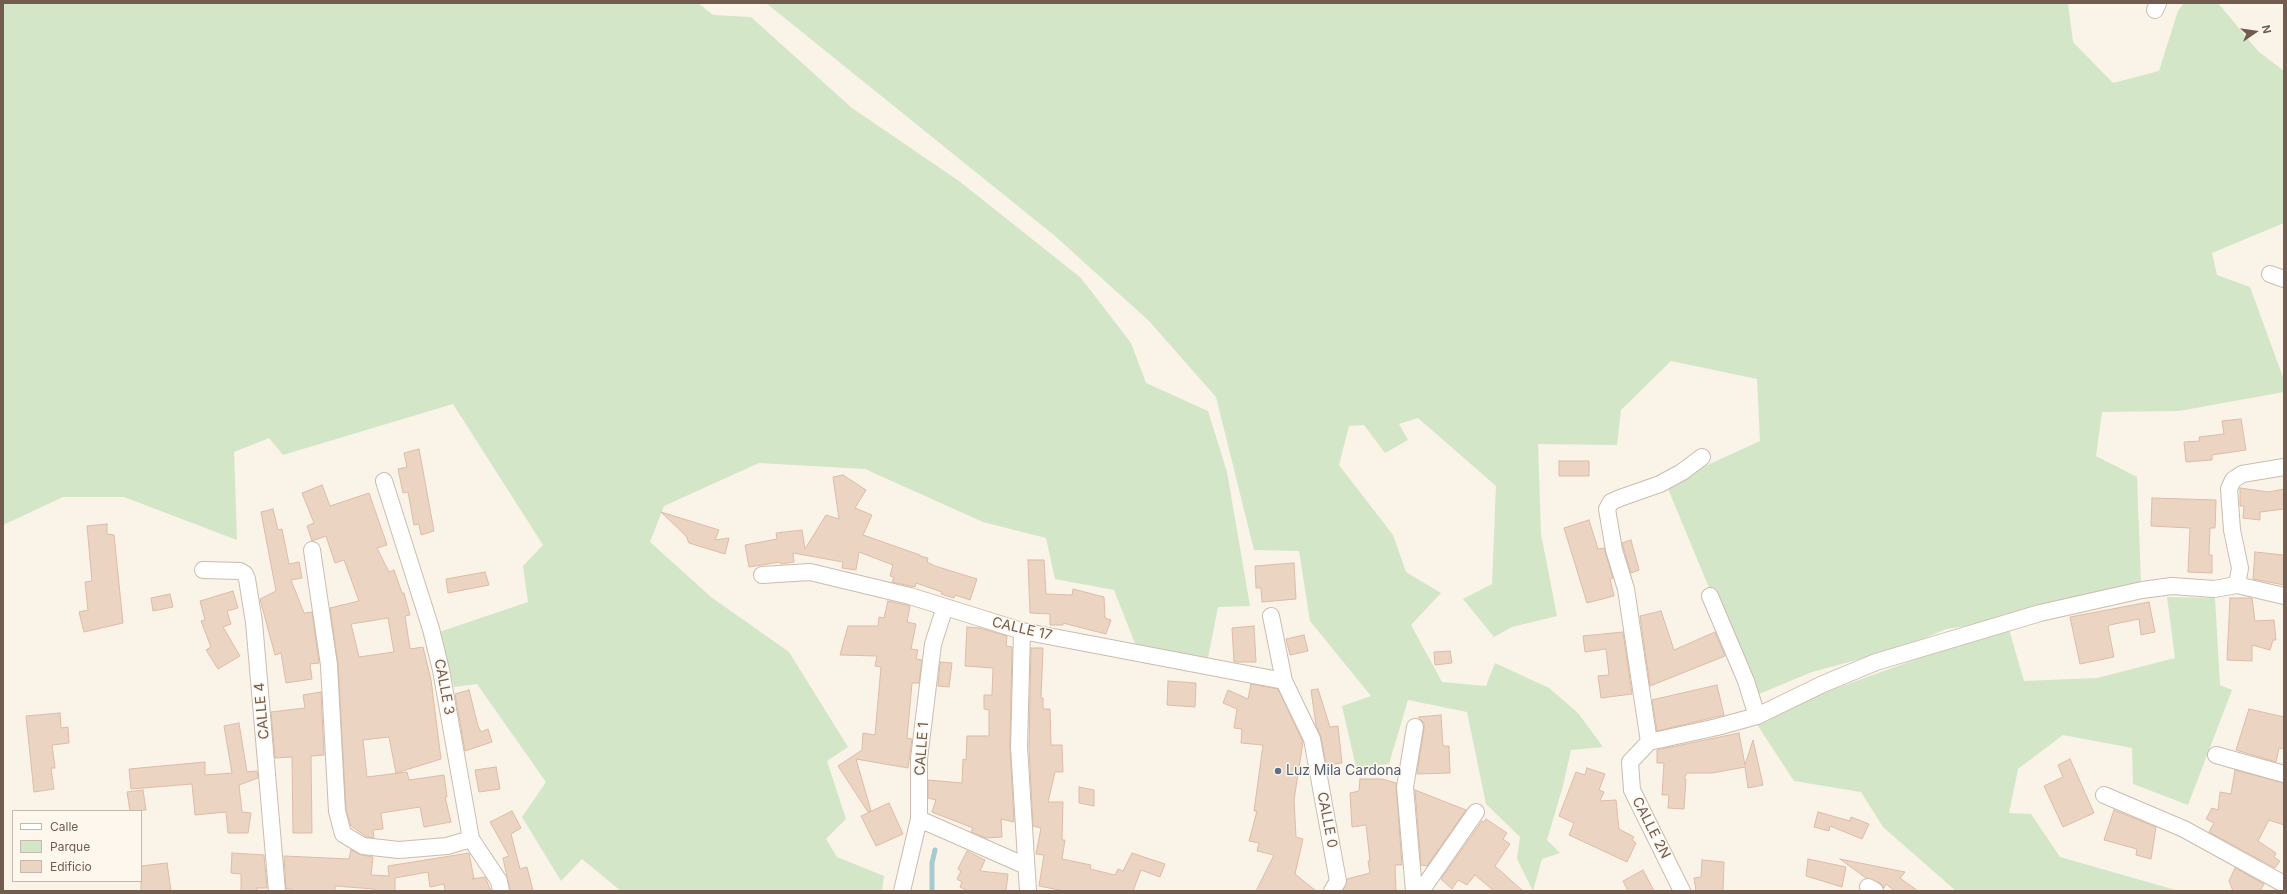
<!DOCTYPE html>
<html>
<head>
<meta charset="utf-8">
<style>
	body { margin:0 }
	#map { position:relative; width:2287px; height:894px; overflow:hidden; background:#faf3e8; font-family:Inter,sans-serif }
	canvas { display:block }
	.frame { position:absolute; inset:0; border:4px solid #715c4f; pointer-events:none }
	.legend { position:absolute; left:12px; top:810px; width:130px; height:72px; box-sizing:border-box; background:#fdf7ee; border:1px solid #c5b9ae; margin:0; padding:5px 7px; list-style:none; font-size:12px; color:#715c4f }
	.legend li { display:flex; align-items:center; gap:8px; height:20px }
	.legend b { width:20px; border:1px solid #c5b9ae }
	.north { position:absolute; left:2235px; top:12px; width:40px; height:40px; -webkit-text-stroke:3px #fdf7ee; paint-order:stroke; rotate:77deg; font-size:11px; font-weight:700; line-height:16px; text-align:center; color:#715c4f }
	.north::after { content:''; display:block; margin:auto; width:14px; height:18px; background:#715c4f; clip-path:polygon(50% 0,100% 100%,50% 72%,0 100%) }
</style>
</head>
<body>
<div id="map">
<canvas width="2287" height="894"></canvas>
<div class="frame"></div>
<ul class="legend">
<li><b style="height:5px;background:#fff"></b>Calle</li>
<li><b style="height:11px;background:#d3e6c8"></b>Parque</li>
<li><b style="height:11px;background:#ecd4c3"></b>Edificio</li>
</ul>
<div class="north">N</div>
</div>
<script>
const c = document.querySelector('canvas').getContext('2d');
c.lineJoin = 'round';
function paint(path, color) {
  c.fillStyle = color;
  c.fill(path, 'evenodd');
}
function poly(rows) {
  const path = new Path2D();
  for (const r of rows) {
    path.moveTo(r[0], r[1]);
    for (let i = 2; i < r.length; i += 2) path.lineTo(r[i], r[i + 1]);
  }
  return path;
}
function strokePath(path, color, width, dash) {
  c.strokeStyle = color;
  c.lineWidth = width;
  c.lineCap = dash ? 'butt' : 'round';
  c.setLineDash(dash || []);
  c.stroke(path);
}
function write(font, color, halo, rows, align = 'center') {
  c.font = font + ' Inter,sans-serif';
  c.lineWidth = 3;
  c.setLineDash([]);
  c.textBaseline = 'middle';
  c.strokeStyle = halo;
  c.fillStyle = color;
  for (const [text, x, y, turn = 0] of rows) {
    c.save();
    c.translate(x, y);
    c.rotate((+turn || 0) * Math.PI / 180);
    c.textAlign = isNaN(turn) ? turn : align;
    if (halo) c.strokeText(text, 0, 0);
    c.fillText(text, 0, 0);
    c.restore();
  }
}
const green = poly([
	[3,3,698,3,713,15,751,17,852,108,959,181,1081,278,1131,343,1146,383,1208,411,1227,472,1250,606,1218,607,1208,658,1136,646,1114,590,1055,579,1046,538,983,522,865,469,759,463,664,506,650,542,711,597,789,652,848,747,827,761,846,819,826,839,837,857,884,876,882,891,621,891,582,859,561,881,522,817,546,782,477,684,454,687,439,632,528,602,523,566,543,545,453,404,283,455,269,438,234,452,237,540,124,497,63,497,3,525],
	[766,3,2068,3,2073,42,2113,83,2159,71,2178,11,2184,3,2218,3,2258,51,2284,71,2284,223,2212,253,2217,275,2250,287,2284,380,2284,392,2179,411,2102,412,2096,456,2137,477,2141,584,2046,603,2008,620,1946,629,1901,648,1812,672,1754,696,1666,484,1760,441,1757,379,1671,361,1621,410,1617,445,1538,444,1541,534,1557,616,1512,627,1494,637,1463,599,1492,584,1496,486,1418,418,1399,424,1408,440,1385,453,1364,425,1349,426,1339,465,1393,535,1406,572,1441,593,1411,625,1442,682,1486,686,1495,663,1549,688,1578,713,1603,747,1571,750,1563,786,1547,840,1560,853,1542,859,1533,891,1517,859,1520,837,1486,804,1467,712,1408,700,1389,764,1356,767,1342,706,1371,696,1310,621,1299,551,1254,550,1216,397,1149,321,1055,236],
	[2167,597,2215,598,2220,685,2232,690,2188,805,2133,784,2132,748,2063,735,2018,769,2009,813,2031,814,2060,857,2179,891,1956,891,1883,827,1861,792,1794,781,1756,723,1812,697,2008,626,2024,681,2097,678,2175,658]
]);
const stream = poly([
	[932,891,932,863,935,850]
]);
const building = poly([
	[2241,419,2246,450,2212,455,2212,460,2186,462,2184,442,2200,441,2199,437,2224,434,2222,421,2241,419],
	[419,449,434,531,421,535,419,524,414,525,408,492,403,493,398,469,407,467,404,453,419,449],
	[1559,461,1589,461,1589,476,1559,476,1559,461],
	[843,475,866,490,855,508,872,515,863,535,920,555,920,556,928,558,927,562,935,566,977,579,970,600,955,595,954,598,941,594,942,592,916,583,915,587,892,582,894,577,890,576,893,565,859,552,856,570,842,568,843,562,793,553,794,562,781,564,780,562,749,567,745,545,777,539,776,533,802,530,805,549,826,515,839,519,833,477,843,475],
	[322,485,330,506,369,493,387,545,377,548,389,572,394,570,402,593,404,593,410,615,405,616,410,649,423,647,431,680,441,759,396,773,389,737,363,740,367,777,407,772,409,780,444,775,447,797,445,797,451,822,424,827,420,807,381,813,383,829,373,830,374,838,367,837,351,826,346,810,338,664,330,608,359,601,344,560,335,563,326,536,312,541,307,526,314,523,302,493,322,485],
	[388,618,394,652,359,657,351,624,388,618],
	[2240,488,2269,492,2284,489,2284,509,2260,512,2260,520,2243,518,2244,506,2240,506,2240,488],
	[2152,498,2216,500,2215,528,2210,528,2209,555,2212,555,2212,573,2188,572,2190,528,2151,526,2152,498],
	[273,509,278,530,282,529,289,564,299,562,302,578,291,580,304,613,312,612,319,663,310,664,312,679,286,683,281,653,275,655,260,599,276,591,261,512,273,509],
	[661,512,719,530,715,540,729,538,725,554,689,543,686,536,661,512],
	[1589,520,1598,549,1604,548,1613,578,1610,579,1614,596,1587,603,1564,528,1589,520],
	[107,524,107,534,114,535,123,623,84,632,79,612,88,610,85,582,92,581,87,526,107,524],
	[1631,540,1639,570,1631,573,1622,543,1631,540],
	[2255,552,2284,555,2284,585,2253,579,2255,552],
	[1028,560,1044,560,1046,594,1072,595,1073,589,1104,597,1105,618,1111,620,1106,634,1063,623,1063,625,1050,625,1050,614,1030,613,1028,560],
	[1294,563,1296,599,1262,602,1261,588,1256,588,1255,566,1294,563],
	[485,572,489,585,448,593,446,579,485,572],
	[233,591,238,608,227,611,231,624,223,627,240,656,218,669,206,650,211,647,201,621,205,620,200,601,233,591],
	[170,594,173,607,153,611,151,598,170,594],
	[2230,598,2252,598,2255,621,2274,620,2276,640,2273,640,2270,650,2252,645,2252,661,2227,660,2230,598],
	[888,601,910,606,907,622,916,624,911,649,918,650,916,659,922,660,919,683,912,683,907,738,912,739,908,768,856,759,871,811,868,812,838,766,862,750,863,733,875,735,881,667,875,666,877,656,840,655,848,626,878,626,879,617,884,618,888,601],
	[2149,602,2155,632,2141,635,2139,619,2110,625,2108,627,2114,657,2080,664,2070,617,2149,602],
	[1661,611,1674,650,1715,632,1725,656,1650,686,1640,616,1661,611],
	[1254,626,1256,662,1234,662,1232,628,1254,626],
	[967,627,980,628,1007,636,1006,646,1012,647,1010,747,1014,822,1001,819,1002,837,986,838,971,832,973,828,932,812,936,800,928,798,928,780,962,783,963,759,966,760,967,736,989,736,989,710,984,709,984,695,992,695,993,668,965,666,967,627],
	[1623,632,1632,694,1601,698,1598,676,1609,675,1606,649,1585,652,1583,636,1623,632],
	[1304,635,1308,651,1290,655,1286,639,1304,635],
	[1031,648,1043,648,1041,698,1043,698,1043,709,1050,709,1051,745,1062,745,1063,772,1055,772,1048,802,1063,802,1062,840,1065,840,1062,859,1091,865,1090,869,1115,875,1118,869,1123,871,1132,853,1165,864,1160,877,1141,870,1133,891,1064,891,1039,886,1044,855,1036,854,1041,828,1033,826,1029,747,1031,648],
	[1450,651,1452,663,1435,665,1434,652,1450,651],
	[940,662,952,663,949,687,938,686,940,662],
	[1168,681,1196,683,1195,707,1167,705,1168,681],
	[1251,684,1278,689,1303,742,1294,800,1296,837,1303,839,1295,874,1316,891,1256,891,1274,855,1257,851,1259,843,1249,841,1257,811,1254,811,1263,745,1241,743,1242,729,1234,728,1237,709,1223,703,1228,690,1248,699,1251,684],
	[1717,685,1724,715,1657,731,1652,700,1717,685],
	[1318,689,1330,727,1338,726,1342,763,1326,765,1321,737,1316,725,1311,690,1318,689],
	[469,690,478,726,481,732,488,729,492,742,465,751,455,694,469,690],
	[321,692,324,755,311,756,312,833,293,833,292,757,275,758,271,712,305,708,303,695,321,692],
	[2249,709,2284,717,2284,749,2279,748,2276,762,2236,750,2249,709],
	[60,713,61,728,68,727,69,743,52,745,55,768,51,768,54,789,34,792,26,716,60,713],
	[1441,715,1443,746,1449,746,1450,773,1417,774,1424,728,1424,723,1418,717,1441,715],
	[239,723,247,772,257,771,258,778,239,785,242,812,251,813,248,833,228,833,226,812,195,815,192,784,131,789,129,769,205,762,205,775,232,773,224,726,239,723],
	[1739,733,1745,765,1753,740,1763,785,1748,788,1745,767,1712,773,1687,773,1684,779,1686,779,1684,809,1668,808,1669,795,1662,795,1664,763,1657,763,1657,750,1739,733],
	[2070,759,2094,813,2063,827,2044,786,2063,777,2058,765,2070,759],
	[496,767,500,789,479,792,475,770,496,767],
	[1587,768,1605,774,1599,790,1604,792,1600,801,1616,800,1619,829,1634,837,1632,840,1636,843,1627,862,1569,835,1574,823,1559,816,1576,772,1585,775,1587,768],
	[2235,770,2284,783,2284,825,2269,820,2258,841,2276,853,2274,857,2280,861,2275,868,2209,832,2214,823,2206,819,2212,808,2218,810,2220,792,2231,794,2235,770],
	[1360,779,1382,779,1396,783,1402,865,1395,865,1396,891,1343,891,1347,879,1370,873,1368,861,1370,861,1366,825,1352,827,1350,793,1359,791,1360,779],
	[1079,787,1094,790,1094,806,1079,803,1079,787],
	[143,790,146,810,130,811,127,792,143,790],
	[1415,790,1466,810,1427,866,1421,865,1415,790],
	[889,803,903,834,876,846,861,816,889,803],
	[2114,810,2156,827,2151,859,2136,855,2137,849,2104,840,2114,810],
	[512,811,521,828,511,834,520,869,527,867,533,891,510,891,503,858,509,856,490,822,512,811],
	[1818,812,1850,821,1851,817,1869,824,1862,839,1830,826,1829,831,1814,827,1818,812],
	[1486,819,1507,833,1503,839,1510,844,1495,866,1523,891,1494,891,1475,875,1467,885,1458,880,1452,889,1441,879,1482,821,1484,822,1486,819],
	[351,850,362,855,373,857,371,875,389,876,388,866,469,853,474,879,472,879,485,877,491,891,445,891,444,884,430,887,428,872,395,878,395,891,374,891,374,889,335,886,335,891,292,891,292,889,286,889,284,856,349,859,351,850],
	[967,851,985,860,980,871,1008,874,1006,891,968,891,960,887,962,882,957,879,961,871,958,869,967,851],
	[232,853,264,855,267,888,257,888,257,891,241,891,241,874,231,873,232,853],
	[1808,859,1846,867,1842,887,1806,876,1808,859],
	[1840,859,1905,872,1900,878,1918,891,1895,891,1886,884,1884,888,1880,883,1866,878,1840,859],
	[1702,860,1724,862,1723,891,1696,891,1694,878,1701,877,1702,860],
	[167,863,171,891,141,891,141,866,167,863],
	[2235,868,2264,884,2260,891,2233,891,2229,881,2235,868],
	[1643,870,1654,891,1628,891,1623,881,1643,870]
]);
const minor = poly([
	[2155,10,2158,3],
	[2270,274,2284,279],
	[384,481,431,629,441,670,471,839,499,881,501,891],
	[312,550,329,665,337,811,343,834,363,846,399,850,447,846,471,839],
	[203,570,240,571,245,574,247,579,254,622,277,891],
	[762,575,810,572,910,596,1022,631,1284,681],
	[2237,585,2240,568,2232,530,2229,489,2233,480,2242,474,2284,467],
	[1710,596,1746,681,1757,716],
	[1271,616,1284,681,1312,739,1338,881,1332,891],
	[1022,631,1019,747,1028,891],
	[1649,742,1626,589,1614,550,1607,509,1611,502,1620,498,1660,484,1682,472,1702,457],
	[2216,755,2284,774],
	[2104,795,2184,829,2284,884],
	[919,819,1026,866],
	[1868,887,1875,891],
	[902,891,919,819,919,759,933,644,945,607],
	[1414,891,1405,787,1415,727],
	[1421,891,1476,812],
	[1682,891,1632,790,1630,762,1649,742,1717,727,1757,716,1823,684,1876,662,2040,613,2142,590,2172,586,2214,589,2237,585,2284,596]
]);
const markers = [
	[1278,771,4,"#5c6f8a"]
];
const streetNames = [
	["CALLE 17",1022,629,13],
	["CALLE 3",444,687,79],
	["CALLE 4",262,711,-95],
	["CALLE 1",922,749,-86],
	["CALLE 0",1327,820,79],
	["CALLE 2N",1651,828,63]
];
const serviceNames = [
	["Luz Mila Cardona",1286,771]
];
paint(green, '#d3e6c8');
strokePath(stream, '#a6cad2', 5);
paint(building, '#ecd4c3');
strokePath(building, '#ddbba5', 1);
strokePath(minor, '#cbbcaf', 18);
strokePath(minor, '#fff', 16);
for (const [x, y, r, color] of markers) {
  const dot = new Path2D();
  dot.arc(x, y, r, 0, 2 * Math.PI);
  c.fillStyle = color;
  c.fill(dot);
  strokePath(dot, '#fdf7ee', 1.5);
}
write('14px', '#715c4f', '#fdf7ee', streetNames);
write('14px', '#4e5e75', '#fdf7ee', serviceNames, 'left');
</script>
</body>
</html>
